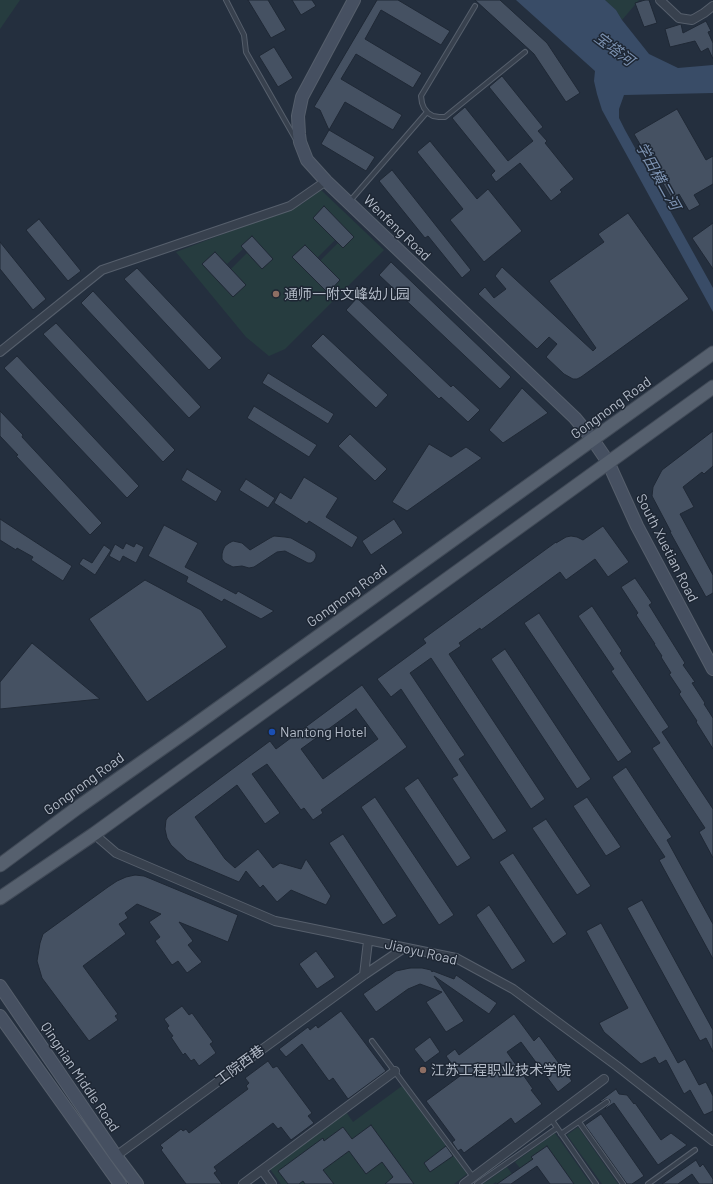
<!DOCTYPE html>
<html>
<head>
<meta charset="utf-8">
<style>
	body { margin:0 }
	canvas { display:block; background:#242f3e }
</style>
</head>
<body>
<canvas width="713" height="1184"></canvas>
<script>
const c = document.querySelector('canvas').getContext('2d');
c.lineJoin = 'round';
function paint(path, color) {
  c.fillStyle = color;
  c.fill(path, 'evenodd');
}
function poly(rows) {
  const path = new Path2D();
  for (const r of rows) {
    path.moveTo(r[0], r[1]);
    for (let i = 2; i < r.length; i += 2) path.lineTo(r[i], r[i + 1]);
  }
  return path;
}
function strokePath(path, color, width, dash) {
  c.strokeStyle = color;
  c.lineWidth = width;
  c.lineCap = dash ? 'butt' : 'round';
  c.setLineDash(dash || []);
  c.stroke(path);
}
function write(font, color, halo, rows, align = 'center') {
  c.font = font + ' Barlow,"Noto Sans SC",sans-serif';
  c.lineWidth = 3;
  c.setLineDash([]);
  c.textBaseline = 'middle';
  c.strokeStyle = halo;
  c.fillStyle = color;
  for (const [text, x, y, turn = 0] of rows) {
    c.save();
    c.translate(x, y);
    c.rotate((+turn || 0) * Math.PI / 180);
    c.textAlign = isNaN(turn) ? turn : align;
    if (halo) c.strokeText(text, 0, 0);
    c.fillText(text, 0, 0);
    c.restore();
  }
}
const green = poly([
	[0,0,20,0,0,29],
	[605,0,639,0,622,20,616,10],
	[321,190,384,250,285,349,269,356,246,337,176,252,302,204],
	[324,207,354,237,343,248,338,243,320,261,340,280,328,292,292,257,305,245,317,258,335,240,313,218],
	[252,236,273,259,262,269,247,253,231,269,246,285,233,297,202,264,215,252,227,264,243,249,241,246],
	[402,1086,467,1174,454,1184,281,1184,270,1169,346,1112,353,1122],
	[578,1127,618,1184,602,1184,567,1135],
	[555,1133,591,1184,574,1184,547,1146,531,1157,533,1159,520,1168,515,1162],
	[507,1167,512,1174,497,1184,496,1182,493,1184,483,1184]
]);
const water = poly([
	[516,0,605,0,616,10,622,20,649,54,678,68,713,65,713,93,624,95,619,109,619,118,625,130,713,288,713,312,602,110,597,94,594,81,595,71]
]);
const building = poly([
	[248,0,268,0,286,30,271,38,248,0],
	[292,0,312,0,316,6,301,15,292,0],
	[377,0,398,0,450,31,441,45,381,10,365,39,422,73,413,88,356,54,341,79,402,115,393,130,345,102,329,130,320,110,314,107,377,0],
	[475,0,500,0,547,43,580,93,566,102,534,54,475,0],
	[645,0,649,0,657,23,644,27,635,3,645,0],
	[706,21,711,31,708,32,713,43,713,59,708,48,701,52,695,41,670,47,665,29,681,24,683,33,706,21],
	[274,47,293,78,278,87,259,56,274,47],
	[502,76,543,127,538,131,547,141,545,143,574,179,560,190,562,192,551,201,520,163,496,182,491,175,495,171,452,118,465,107,508,161,533,141,489,87,502,76],
	[677,109,706,160,713,156,713,184,694,195,700,205,689,211,679,194,672,199,634,134,677,109],
	[329,130,375,157,366,171,321,144,329,130],
	[430,141,477,199,488,189,522,231,484,262,450,220,463,209,417,152,430,141],
	[392,170,471,270,462,278,428,236,425,238,379,181,392,170],
	[324,206,354,237,343,248,313,218,324,206],
	[628,213,689,299,581,377,577,379,573,379,564,374,546,357,557,344,549,337,537,349,478,294,485,287,494,298,506,289,495,276,502,267,593,351,596,348,549,281,604,242,598,234,628,213],
	[39,219,81,271,68,281,26,230,39,219],
	[713,223,713,269,692,238,713,223],
	[252,236,273,259,262,269,241,246,252,236],
	[0,242,46,299,33,310,0,269,0,242],
	[305,245,340,280,328,293,292,257,305,245],
	[215,252,246,285,233,297,202,264,215,252],
	[391,262,511,377,500,389,379,275,391,262],
	[137,268,222,358,209,370,124,279,137,268],
	[93,291,201,407,189,418,81,303,93,291],
	[357,298,451,387,453,385,480,410,468,422,441,397,439,399,346,310,357,298],
	[56,323,175,450,163,462,43,334,56,323],
	[323,334,388,395,376,408,311,346,323,334],
	[17,356,139,486,127,498,4,368,17,356],
	[268,373,334,414,328,424,262,383,268,373],
	[522,388,548,413,503,443,489,430,522,388],
	[254,406,317,445,309,457,247,418,254,406],
	[0,411,23,435,22,437,102,523,90,535,16,456,18,455,0,436,0,411],
	[713,431,713,466,704,474,702,472,683,487,694,507,680,514,713,575,713,593,706,597,670,532,671,532,652,496,653,487,662,470,713,431],
	[350,434,387,469,375,481,338,446,350,434],
	[429,444,451,457,466,447,482,458,407,511,392,502,429,444],
	[187,469,222,491,216,502,181,480,187,469],
	[304,477,338,498,326,517,358,537,352,548,309,521,307,524,274,503,280,492,291,499,304,477],
	[246,479,275,498,268,508,239,490,246,479],
	[0,519,72,566,63,581,31,560,33,557,17,548,16,550,0,540,0,519],
	[394,519,403,533,371,555,362,541,394,519],
	[164,525,198,543,185,567,236,594,238,591,274,611,261,619,224,599,222,602,186,582,188,577,148,556,164,525],
	[603,526,629,562,608,577,595,559,566,580,560,572,481,630,480,628,459,643,461,646,449,654,545,799,531,809,431,658,410,673,465,755,459,759,507,831,493,840,452,778,458,775,401,689,391,697,377,679,426,643,423,639,556,542,556,543,566,537,571,536,577,537,583,540,603,526],
	[274,536,285,537,291,538,314,551,316,554,316,557,314,561,311,563,308,563,285,551,277,552,254,567,249,568,242,566,233,567,225,563,222,559,222,554,223,550,225,546,229,543,233,541,242,543,250,550,270,538,274,536],
	[126,543,134,547,136,543,144,547,136,563,123,556,120,562,109,556,115,544,123,549,126,543],
	[104,545,111,550,95,575,79,564,83,558,92,563,104,545],
	[635,578,652,603,649,605,685,663,683,665,695,682,692,683,705,703,704,704,713,718,713,749,696,722,697,721,679,694,681,692,669,674,671,673,661,657,662,656,654,644,655,644,636,615,638,613,621,587,635,578],
	[145,580,201,610,227,647,147,702,89,619,145,580],
	[592,606,622,651,620,653,669,727,662,732,713,809,713,858,699,832,705,828,652,748,660,743,611,671,614,669,578,616,592,606],
	[539,613,632,752,618,762,524,623,539,613],
	[32,643,77,680,100,699,0,709,0,682,32,643],
	[505,649,591,779,577,789,491,659,505,649],
	[362,685,407,747,321,810,323,813,313,820,304,808,301,810,267,764,252,774,280,813,265,824,237,785,195,817,225,859,235,868,258,849,273,868,280,863,301,869,306,859,331,896,326,905,291,890,277,902,263,885,260,888,246,871,239,882,187,860,171,845,167,838,165,829,166,820,168,817,270,741,276,749,362,685],
	[356,709,378,739,323,779,301,749,356,709],
	[626,767,672,837,667,840,713,924,713,959,659,860,665,857,612,777,626,767],
	[418,778,471,858,457,867,404,788,418,778],
	[375,797,454,915,439,925,361,807,375,797],
	[587,797,621,847,606,856,573,806,587,797],
	[546,819,591,886,577,895,532,828,546,819],
	[343,834,397,916,383,925,329,843,343,834],
	[513,853,567,934,553,944,499,862,513,853],
	[135,875,144,876,238,915,228,942,179,922,193,941,188,945,202,962,187,973,178,961,172,965,155,941,160,937,149,922,161,914,137,904,125,913,128,918,119,924,126,934,83,966,118,1014,115,1016,118,1020,89,1041,42,978,37,961,40,943,43,934,108,887,117,881,126,877,135,875],
	[642,900,713,1030,713,1052,706,1038,700,1041,627,908,642,900],
	[489,905,526,961,512,970,476,915,489,905],
	[601,923,678,1063,685,1059,699,1085,706,1082,713,1096,713,1111,704,1115,690,1090,684,1094,666,1060,659,1064,655,1057,641,1064,604,1032,599,1023,628,1008,586,931,601,923],
	[316,951,335,977,317,989,299,964,316,951],
	[410,968,422,968,431,970,432,972,433,971,454,979,456,975,497,1003,489,1014,434,976,464,1021,446,1032,426,1002,442,992,420,984,408,989,376,1012,363,994,396,971,410,968],
	[182,1006,189,1015,192,1013,213,1042,210,1044,216,1053,199,1066,194,1059,191,1061,185,1053,183,1055,171,1037,173,1036,167,1028,169,1026,164,1019,182,1006],
	[341,1011,386,1071,348,1099,333,1078,329,1081,302,1044,286,1057,279,1049,308,1027,310,1030,316,1025,318,1028,341,1011],
	[514,1014,534,1041,539,1036,572,1081,558,1092,521,1042,507,1052,533,1089,531,1090,542,1104,515,1124,511,1118,464,1153,461,1149,458,1151,452,1142,455,1140,426,1101,460,1076,446,1056,455,1049,459,1055,514,1014],
	[430,1037,440,1052,425,1063,414,1049,430,1037],
	[268,1061,273,1068,277,1066,312,1113,308,1116,314,1123,291,1140,281,1127,278,1129,273,1123,214,1167,217,1171,214,1173,222,1184,186,1184,161,1150,163,1148,160,1145,181,1129,183,1131,186,1129,189,1133,248,1089,246,1086,249,1083,245,1078,268,1061],
	[616,1089,619,1094,627,1095,634,1104,635,1103,661,1140,671,1133,687,1145,658,1165,614,1103,605,1109,605,1108,610,1103,610,1100,606,1099,601,1102,600,1101,616,1089],
	[601,1114,644,1176,632,1184,627,1184,585,1125,601,1114],
	[371,1125,414,1184,385,1184,393,1177,382,1162,366,1174,349,1151,323,1170,334,1184,305,1184,303,1181,299,1184,288,1184,278,1171,323,1138,324,1141,343,1127,352,1139,371,1125],
	[446,1146,453,1156,430,1172,424,1163,446,1146],
	[547,1146,574,1184,550,1184,537,1166,511,1184,497,1184,533,1159,531,1157,547,1146],
	[696,1160,700,1167,703,1164,713,1179,713,1184,699,1184,692,1174,678,1184,662,1184,696,1160]
]);
const lane = poly([
	[226,0,244,35,246,52,295,138],
	[475,6,421,96,422,103,424,108,428,113,433,116,439,117,445,117,525,52],
	[350,201,427,112],
	[372,1041,473,1177],
	[551,1119,596,1184],
	[579,1122,623,1184],
	[561,1134,607,1102],
	[477,1184,557,1128],
	[648,1184,695,1150]
]);
const street = poly([
	[660,0,679,18,692,20,704,13,713,6],
	[0,352,102,270,290,206,326,181],
	[94,834,116,853,275,921,456,958,513,989,617,1066,713,1141],
	[364,975,368,941],
	[116,1156,364,975,404,948],
	[262,1170,272,1184],
	[243,1184,395,1071],
	[464,1184,604,1079]
]);
const secondary = poly([
	[354,0,302,97,298,116,299,134,300,142,307,160,326,181,575,418,593,440,608,462,637,526,713,669],
	[0,986,116,1156,137,1184],
	[0,1016,120,1184]
]);
const primary = poly([
	[0,865,77,808,188,730,713,353],
	[0,898,94,834,713,387]
]);
const markers = [
	[276,294,4,"#8d6e63"],
	[272,732,4,"#1a4fb4"],
	[423,1070,4,"#8d6e63"]
];
const streetNames = [
	["Wenfeng Road",397,228,44],
	["Gongnong Road",611,408,-36],
	["South Xuetian Road",667,548,63],
	["Gongnong Road",347,596,-36],
	["Gongnong Road",84,784,-36],
	["Jiaoyu Road",421,952,13],
	["工院西巷",240,1065,-36],
	["Qingnian Middle Road",80,1077,56]
];
const poiNames = [
	["通师一附文峰幼儿园",284,294],
	["Nantong Hotel",280,732],
	["江苏工程职业技术学院",431,1070]
];
const waterNames = [
	["宝塔河",614,49,37],
	["学田横二河",658,176,61]
];
paint(green, '#263c3f');
paint(water, '#394c67');
paint(building, '#455162');
strokePath(building, '#1f2835', 1);
strokePath(lane, '#565f6c', 6);
strokePath(street, '#565f6c', 10);
strokePath(secondary, '#565f6c', 14);
strokePath(primary, '#414a57', 15);
strokePath(lane, '#38414e', 4);
strokePath(street, '#38414e', 8);
strokePath(secondary, '#465061', 12);
strokePath(primary, '#56606e', 13);
for (const [x, y, r, color] of markers) {
  const dot = new Path2D();
  dot.arc(x, y, r, 0, 2 * Math.PI);
  c.fillStyle = color;
  c.fill(dot);
  strokePath(dot, '#1d2633', 1.5);
}
write('14px', '#b4bcc9', '#1d2633', streetNames);
write('14px', '#b4bcc9', '#1d2633', poiNames, 'left');
write('italic 15px', '#7c92b1', '#1d2633', waterNames);
</script>
</body>
</html>
